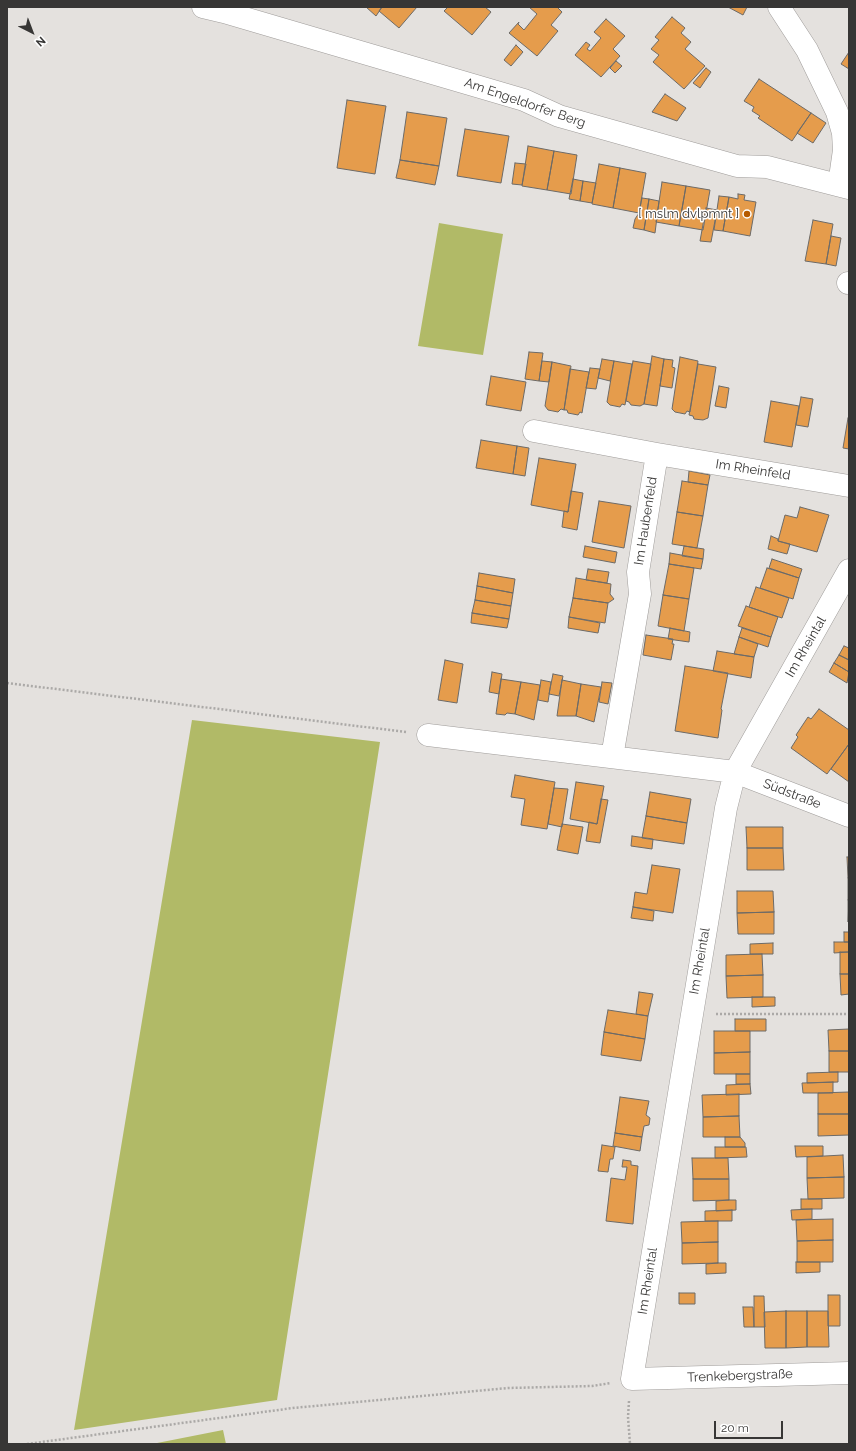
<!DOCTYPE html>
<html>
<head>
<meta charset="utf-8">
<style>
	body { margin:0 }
	#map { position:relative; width:856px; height:1451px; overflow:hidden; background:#e4e1de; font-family:Raleway,sans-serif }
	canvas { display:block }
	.frame { position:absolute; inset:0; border:8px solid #373635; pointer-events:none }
	.north { position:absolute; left:12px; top:12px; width:40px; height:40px; -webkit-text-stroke:3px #fff; paint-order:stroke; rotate:138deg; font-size:11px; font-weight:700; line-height:16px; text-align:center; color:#373635 }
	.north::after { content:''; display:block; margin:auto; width:14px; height:18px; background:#373635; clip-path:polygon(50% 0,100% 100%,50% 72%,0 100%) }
	.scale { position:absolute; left:714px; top:1421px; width:69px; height:18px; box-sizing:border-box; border:2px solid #373635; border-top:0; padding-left:5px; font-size:12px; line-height:14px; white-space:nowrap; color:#373635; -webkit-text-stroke:3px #fff; paint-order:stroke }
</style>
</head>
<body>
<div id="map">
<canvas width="856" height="1451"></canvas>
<div class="frame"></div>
<div class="north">N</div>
<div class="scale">20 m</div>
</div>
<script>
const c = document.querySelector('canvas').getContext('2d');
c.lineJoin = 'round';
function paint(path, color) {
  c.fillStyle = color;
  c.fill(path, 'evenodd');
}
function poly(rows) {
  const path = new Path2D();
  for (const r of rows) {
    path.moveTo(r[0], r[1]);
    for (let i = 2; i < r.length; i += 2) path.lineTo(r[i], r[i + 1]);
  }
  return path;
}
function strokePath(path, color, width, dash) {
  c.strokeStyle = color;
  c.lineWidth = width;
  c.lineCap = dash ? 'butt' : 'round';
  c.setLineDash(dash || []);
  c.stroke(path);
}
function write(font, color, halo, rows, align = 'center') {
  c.font = font + ' Raleway,sans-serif';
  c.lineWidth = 3;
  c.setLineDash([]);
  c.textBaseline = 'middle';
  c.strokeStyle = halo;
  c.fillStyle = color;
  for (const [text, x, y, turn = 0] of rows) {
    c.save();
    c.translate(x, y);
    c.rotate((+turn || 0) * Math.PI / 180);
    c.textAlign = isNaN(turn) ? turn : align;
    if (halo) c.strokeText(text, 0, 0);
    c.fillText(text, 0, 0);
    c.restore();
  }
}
const green = poly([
	[439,223,503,234,483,355,418,346],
	[192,720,380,742,277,1400,74,1430],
	[223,1430,226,1444,152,1444]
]);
const building = poly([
	[366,7,382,7,376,16,366,7],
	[382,7,417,7,399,28,379,11,382,7],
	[448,7,485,7,491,12,472,35,444,11,448,7],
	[529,7,557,7,562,12,551,25,558,31,537,56,509,33,519,22,518,24,524,30,537,14,529,7],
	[728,7,747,7,743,15,728,7],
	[672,17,685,28,681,33,691,42,685,49,705,66,684,89,653,62,659,55,651,49,659,40,655,37,672,17],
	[606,19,625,36,613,49,620,56,601,77,575,55,586,42,590,45,587,49,590,51,601,38,594,32,606,19],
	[516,45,523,52,511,66,504,60,516,45],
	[849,52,849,69,841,64,849,52],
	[616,61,622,66,615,73,610,68,616,61],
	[706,68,711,72,700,88,693,83,706,68],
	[759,79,811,113,792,141,758,118,760,116,752,111,754,107,744,101,759,79],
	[665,94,686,108,677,121,652,112,665,94],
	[347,100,386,106,375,174,337,168,347,100],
	[407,112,447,118,439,166,400,160,407,112],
	[811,113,826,123,813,143,797,133,811,113],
	[465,129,509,136,501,183,457,176,465,129],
	[528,146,554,151,547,190,522,186,528,146],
	[554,151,577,155,571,194,547,190,554,151],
	[400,160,439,166,435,185,396,178,400,160],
	[515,163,526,164,522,185,512,184,515,163],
	[599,164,620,168,613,208,592,204,599,164],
	[620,168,646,173,639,213,613,208,620,168],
	[573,179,583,181,580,201,569,199,573,179],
	[583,181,596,183,592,203,580,201,583,181],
	[662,182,686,186,679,226,656,222,662,182],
	[686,186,710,190,703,230,679,226,686,186],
	[738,194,745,195,744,200,756,202,750,236,723,231,729,197,738,199,738,194],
	[719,196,729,197,723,231,714,230,719,196],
	[642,198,649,199,644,230,633,228,635,219,639,213,642,198],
	[649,199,659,201,655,233,644,230,649,199],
	[706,208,717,210,711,242,700,241,706,208],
	[813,220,833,224,826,264,805,261,813,220],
	[831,236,841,238,836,266,826,264,831,236],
	[529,352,543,353,539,381,525,379,529,352],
	[652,356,664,359,657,406,644,404,652,356],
	[680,357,698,361,690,412,687,411,685,414,675,412,672,409,680,357],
	[602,359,614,361,610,381,598,378,602,359],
	[664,359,673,360,672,367,675,368,672,388,660,386,664,359],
	[542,361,552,362,549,382,539,381,542,361],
	[614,361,632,364,625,405,622,404,620,407,610,405,607,402,614,361],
	[633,361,651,364,644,404,640,406,631,405,629,402,626,401,633,361],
	[552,362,571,366,564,410,561,409,558,412,548,410,545,406,552,362],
	[698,364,716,367,708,418,703,420,694,419,693,416,689,415,698,364],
	[590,368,600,369,596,389,586,388,590,368],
	[570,369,589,372,582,413,580,412,578,415,568,413,567,410,564,410,570,369],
	[491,376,526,382,521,411,486,405,491,376],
	[719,386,729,388,726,408,715,406,719,386],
	[801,397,813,399,808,427,796,425,801,397],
	[771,401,799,406,792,447,764,442,771,401],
	[848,418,849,418,849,449,843,448,848,418],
	[481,440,517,446,513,474,476,468,481,440],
	[517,446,529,448,525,476,513,474,517,446],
	[539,458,576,464,568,512,531,505,539,458],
	[689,471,710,475,708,485,688,482,689,471],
	[682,481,708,485,703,516,677,512,682,481],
	[571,491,583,493,577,530,562,527,564,511,568,512,571,491],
	[599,501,631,506,624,548,592,542,599,501],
	[800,507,829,515,817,552,778,541,785,515,797,518,800,507],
	[677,512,703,516,697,548,672,544,677,512],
	[771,536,778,539,778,541,790,544,787,554,768,549,771,536],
	[585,546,617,552,615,563,583,557,585,546],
	[684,546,704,549,703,559,682,556,684,546],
	[670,553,703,559,701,569,669,564,670,553],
	[772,559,802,569,799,578,769,568,772,559],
	[669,564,694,568,689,599,663,595,669,564],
	[767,568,799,578,793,599,760,588,767,568],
	[588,569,609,572,607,583,586,580,588,569],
	[479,573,515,579,513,593,477,586,479,573],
	[576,578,611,584,610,594,614,599,608,603,573,598,576,578],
	[477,586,513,593,511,606,475,600,477,586],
	[756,587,789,598,782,618,749,607,756,587],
	[663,595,689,599,684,631,658,626,663,595],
	[573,598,608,603,605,623,569,617,573,598],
	[475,600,511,606,509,619,472,613,475,600],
	[746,606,778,617,771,637,738,626,746,606],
	[472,613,509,619,507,628,471,623,472,613],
	[569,617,600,623,598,633,568,628,569,617],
	[670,628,690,632,689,642,668,639,670,628],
	[742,628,771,637,768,647,739,637,742,628],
	[646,635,673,639,672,644,674,644,671,660,643,655,646,635],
	[739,637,758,644,754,657,734,654,739,637],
	[844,646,849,648,849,660,839,655,844,646],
	[717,651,754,657,751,678,713,671,717,651],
	[839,655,849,660,849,672,834,663,839,655],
	[445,660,463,664,457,703,438,700,445,660],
	[834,663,849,672,847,683,829,672,834,663],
	[685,666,728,673,721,709,722,710,718,738,675,731,685,666],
	[492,672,502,674,499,694,489,692,492,672],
	[553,674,563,676,559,696,549,694,553,674],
	[501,679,521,682,515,714,507,713,505,715,496,714,501,679],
	[541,680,551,682,548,702,538,700,541,680],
	[562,680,581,684,576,716,557,716,562,680],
	[521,682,540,685,534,720,515,714,521,682],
	[602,682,612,683,608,704,599,702,602,682],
	[581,684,601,687,594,722,576,716,581,684],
	[819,709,849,730,849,744,827,774,791,748,798,737,796,735,808,717,811,719,819,709],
	[849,744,849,782,831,769,849,744],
	[515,775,555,782,547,829,521,825,525,799,511,797,515,775],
	[576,782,604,786,597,824,570,819,576,782],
	[554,788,568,789,562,827,548,824,554,788],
	[650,792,691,799,687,823,646,816,650,792],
	[601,799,608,800,600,843,586,841,589,822,597,824,601,799],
	[646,816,687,823,684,844,642,838,646,816],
	[562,824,583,827,578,854,557,850,562,824],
	[746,827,783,827,783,848,747,848,746,827],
	[632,836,653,839,652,849,631,846,632,836],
	[747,848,783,848,784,870,747,870,747,848],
	[847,857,849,857,849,878,848,878,847,857],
	[652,865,680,869,673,913,633,907,635,892,647,894,652,865],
	[848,878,849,878,849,900,848,900,848,878],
	[737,891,773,891,774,912,737,913,737,891],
	[848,900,849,900,848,922,848,900],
	[633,907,654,911,653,921,631,918,633,907],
	[774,912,774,934,738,934,737,913,774,912],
	[844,932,849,932,849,942,844,942,844,932],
	[834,942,849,942,849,952,834,953,834,942],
	[773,943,773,954,750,954,750,944,773,943],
	[840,952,849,952,849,974,840,974,840,952],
	[762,954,763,975,726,976,726,955,762,954],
	[840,974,849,974,849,994,841,995,840,974],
	[763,975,763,997,727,998,726,976,763,975],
	[639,992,653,994,648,1016,636,1014,639,992],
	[752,997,775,997,775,1006,752,1007,752,997],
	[608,1010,648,1016,645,1039,604,1032,608,1010],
	[735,1019,766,1019,766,1031,735,1031,735,1019],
	[849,1029,849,1051,829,1051,828,1030,849,1029],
	[714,1031,750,1031,750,1052,714,1053,714,1031],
	[604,1032,645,1039,641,1061,601,1055,604,1032],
	[829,1051,849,1051,849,1072,829,1072,829,1051],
	[750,1052,750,1074,714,1074,714,1053,750,1052],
	[838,1072,838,1082,807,1083,807,1073,838,1072],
	[736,1074,750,1074,750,1084,736,1084,736,1074],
	[833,1082,833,1093,803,1093,802,1083,833,1082],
	[750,1084,751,1094,726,1095,726,1085,750,1084],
	[849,1092,849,1114,818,1114,818,1093,849,1092],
	[739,1094,739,1116,703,1117,702,1095,739,1094],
	[620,1097,649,1101,646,1115,650,1118,649,1125,644,1126,642,1137,615,1133,620,1097],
	[818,1114,849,1114,849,1135,818,1136,818,1114],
	[739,1116,740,1137,703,1137,703,1117,739,1116],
	[615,1133,642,1137,640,1151,613,1146,615,1133],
	[725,1137,740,1137,745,1143,745,1147,725,1147,725,1137],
	[602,1145,615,1147,613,1159,610,1159,608,1172,598,1171,602,1145],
	[795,1146,823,1146,823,1156,796,1157,795,1146],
	[715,1147,746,1147,747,1157,715,1158,715,1147],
	[843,1155,844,1177,807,1178,807,1157,843,1155],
	[692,1158,728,1158,729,1179,693,1179,692,1158],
	[623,1160,631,1161,631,1165,638,1166,633,1224,606,1221,611,1178,625,1180,627,1167,622,1167,623,1160],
	[844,1177,844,1198,808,1199,807,1178,844,1177],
	[693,1179,729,1179,729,1200,693,1201,693,1179],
	[801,1199,822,1199,822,1209,801,1209,801,1199],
	[729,1200,736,1200,736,1210,716,1211,716,1201,729,1200],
	[812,1209,812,1219,792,1220,791,1210,812,1209],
	[732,1210,732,1221,705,1221,705,1211,732,1210],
	[833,1219,833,1240,797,1241,796,1220,833,1219],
	[718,1221,718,1242,682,1243,681,1222,718,1221],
	[833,1240,833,1262,797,1262,797,1241,833,1240],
	[718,1242,718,1263,682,1264,682,1243,718,1242],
	[796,1262,820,1262,820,1272,796,1273,796,1262],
	[718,1263,726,1263,726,1273,706,1274,706,1264,718,1263],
	[679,1293,695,1293,695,1304,679,1304,679,1293],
	[828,1295,840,1295,840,1326,828,1326,828,1295],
	[754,1296,764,1296,765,1327,754,1327,754,1296],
	[743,1307,753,1307,754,1327,744,1327,743,1307],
	[786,1311,807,1311,807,1347,786,1348,786,1311],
	[786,1311,786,1348,765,1348,764,1312,786,1311],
	[807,1311,828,1311,829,1347,807,1347,807,1311]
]);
const path = poly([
	[7,683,406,732],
	[716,1014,849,1014],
	[629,1401,628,1417,630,1444],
	[27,1444,293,1408,508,1388,592,1386,611,1383]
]);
const minor = poly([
	[203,7,224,12,524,100,559,116,737,166,767,167,849,188],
	[779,7,807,50,837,112,843,133,844,150,839,185],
	[848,283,849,283],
	[534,431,657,454,849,486],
	[849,570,735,772,726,808,632,1379,849,1373],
	[428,735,735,772,849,816],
	[612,757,640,594,638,572,657,454]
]);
const markers = [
	[747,214,4,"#b65a00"]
];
const streetNames = [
	["Am Engeldorfer Berg",525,103,19],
	["Im Rheinfeld",753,470,9],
	["Im Haubenfeld",646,521,-81],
	["Im Rheintal",806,647,-60],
	["Südstraße",792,794,21],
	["Im Rheintal",700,961,-80],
	["Im Rheintal",648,1281,-81],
	["Trenkebergstraße",740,1376,-2]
];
const poiNames = [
	["[ mslm dvlpmnt ]",739,214]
];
paint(green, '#b1ba67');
paint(building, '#e59c4c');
strokePath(building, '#6c6a67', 1);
strokePath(minor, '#9f9c9a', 23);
strokePath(path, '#aba9a7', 2.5, [2, 2]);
strokePath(minor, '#fff', 22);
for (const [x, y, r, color] of markers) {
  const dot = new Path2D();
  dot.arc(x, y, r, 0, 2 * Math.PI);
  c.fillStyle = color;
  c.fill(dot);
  strokePath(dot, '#fff', 1.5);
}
write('13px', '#373635', '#fff', streetNames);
write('13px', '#373635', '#fff', poiNames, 'right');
</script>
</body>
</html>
